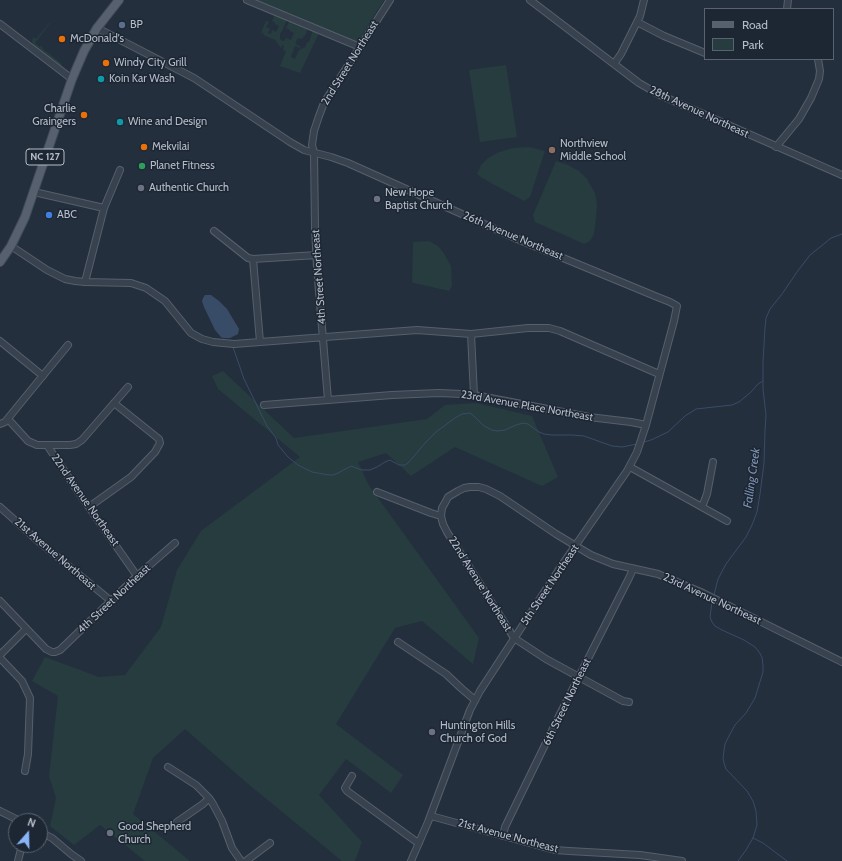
<!DOCTYPE html>
<html>
<head>
<meta charset="utf-8">
<style>
	body { margin:0 }
	#map { position:relative; width:842px; height:861px; overflow:hidden; background:#242f3e; font-family:Cabin,sans-serif }
	canvas { display:block }
	.legend { position:absolute; left:704px; top:8px; width:130px; height:52px; box-sizing:border-box; background:#1d2633; border:1px solid #59626f; margin:0; padding:5px 7px; list-style:none; font-size:12px; color:#b4bcc9 }
	.legend li { display:flex; align-items:center; gap:8px; height:20px }
	.legend b { width:20px; border:1px solid #59626f }
	.north { position:absolute; left:8px; top:813px; width:40px; height:40px; box-sizing:border-box; background:#1d2633; border:1px solid #59626f; border-radius:50%; rotate:20deg; font-size:11px; font-weight:700; line-height:16px; text-align:center; color:#b4bcc9 }
	.north::after { content:''; display:block; margin:auto; width:14px; height:18px; background:#8ab4f8; clip-path:polygon(50% 0,100% 100%,50% 72%,0 100%) }
</style>
</head>
<body>
<div id="map">
<canvas width="842" height="861"></canvas>
<ul class="legend">
<li><b style="height:5px;background:#56606e"></b>Road</li>
<li><b style="height:11px;background:#263c3f"></b>Park</li>
</ul>
<div class="north">N</div>
</div>
<script>
const c = document.querySelector('canvas').getContext('2d');
c.lineJoin = 'round';
function paint(path, color) {
  c.fillStyle = color;
  c.fill(path, 'evenodd');
}
function poly(rows) {
  const path = new Path2D();
  for (const r of rows) {
    path.moveTo(r[0], r[1]);
    for (let i = 2; i < r.length; i += 2) path.lineTo(r[i], r[i + 1]);
  }
  return path;
}
function strokePath(path, color, width, dash) {
  c.strokeStyle = color;
  c.lineWidth = width;
  c.lineCap = dash ? 'butt' : 'round';
  c.setLineDash(dash || []);
  c.stroke(path);
}
function write(font, color, halo, rows, align = 'center') {
  c.font = font + ' Cabin,sans-serif';
  c.lineWidth = 3;
  c.setLineDash([]);
  c.textBaseline = 'middle';
  c.strokeStyle = halo;
  c.fillStyle = color;
  for (const [text, x, y, turn = 0] of rows) {
    c.save();
    c.translate(x, y);
    c.rotate((+turn || 0) * Math.PI / 180);
    c.textAlign = isNaN(turn) ? turn : align;
    if (halo) c.strokeText(text, 0, 0);
    c.fillText(text, 0, 0);
    c.restore();
  }
}
const green = poly([
	[256,0,384,0,357,43],
	[275,15,287,19,283,29,280,34,280,39,282,41,284,41,286,38,291,40,294,33,290,31,290,30,286,28,290,20,308,28,305,36,304,36,302,39,298,38,295,44,300,46,300,48,295,46,291,57,295,59,299,50,300,50,301,48,303,49,304,47,305,48,307,42,309,42,313,30,319,33,300,73,280,66,286,51,283,50,284,46,282,45,281,48,275,40,263,35,264,33,262,33,260,35,266,21,269,22,266,27,270,29,268,33,271,34,272,30,276,32,279,26,275,24,275,23,272,21],
	[49,23,50,23,35,43,40,47,42,45,42,48,45,50,44,52,46,51,62,64,61,67,33,45,32,42,33,37,36,39],
	[506,65,517,137,480,142,469,70],
	[529,147,545,151,530,197,524,201,482,178,477,174,481,165,488,158,499,152,513,148],
	[556,161,568,165,579,171,587,179,595,193,597,204,596,218,594,234,590,241,584,244,535,222,533,215],
	[429,241,438,246,443,252,451,266,452,286,449,291,414,283,412,282,413,242],
	[223,371,294,438,427,419,445,405,476,403,532,416,558,477,542,486,455,447,411,476,386,453,358,462,368,484,479,638,473,664,422,621,395,628,336,724,403,775,391,793,346,759,319,795,362,842,355,861,342,861,247,783,185,729,153,758,133,814,190,861,145,861,100,825,74,845,50,826,56,798,49,776,58,696,32,681,45,657,99,677,125,675,161,627,177,570,201,531,300,457,218,389,212,376]
]);
const water = poly([
	[205,295,211,295,219,301,227,309,239,329,238,334,230,338,223,338,221,337,215,330,204,307,202,301,203,298]
]);
const stream = poly([
	[233,347,244,379,267,426,276,438,278,445,288,457,298,465,312,472,329,475,333,475,338,473,351,466,362,470,370,470,377,467,385,462,390,460,399,465,405,465,408,463,426,442,436,432,455,418,462,414,470,413,475,417,484,426,492,430,497,431,505,430,516,425,523,423,528,424,539,432,544,434,552,435,572,435,584,436,612,446,622,447,637,444],
	[644,442,651,440,668,432,685,416,693,411,696,409,732,405,739,402,751,392,758,384,763,381],
	[714,595,718,579,726,564,746,537,752,525,757,512,760,494,764,463,765,431,766,415,763,389,763,362,765,328,766,318,770,309,782,294,797,272,810,255,825,243,831,238,842,234],
	[712,602,710,617,712,622,715,626,722,630,744,640,755,647,759,652,762,657,763,666,763,672,755,698,746,713,735,725,730,734,725,744,723,758,724,763,726,769,747,791,753,801,756,811,757,825,753,838,746,850,738,861],
	[753,838,763,843,787,861]
]);
const minor = poly([
	[247,0,360,47],
	[530,0,639,83,660,95,842,175],
	[787,9,788,0],
	[637,22,664,36,705,53],
	[0,24,72,79],
	[97,28,194,78,290,142,304,150,331,157,348,163,522,241,655,296,670,302,677,306,674,321,646,425,637,452,627,471,562,565,480,691,470,710,428,822,411,861],
	[614,64,621,54,640,16,644,0],
	[776,147,799,119,811,98,819,79,820,71,818,59],
	[34,192,104,208],
	[214,231,248,258,253,259,317,255],
	[11,246,47,270,65,279,75,281,85,282,131,283,146,288,165,301,191,333,202,339,213,342,234,344,417,330,471,334,528,328,549,328,560,331,659,374],
	[253,259,260,342],
	[85,282,104,208,120,170],
	[471,334,474,395],
	[0,341,43,376],
	[328,400,317,267,315,228,314,153,312,145,314,131,319,116,324,103,390,0],
	[264,405,392,395,439,393,462,394,480,396,589,417,631,422,646,425],
	[8,419,28,441,37,445,47,445,77,490,137,576],
	[0,424,5,422,68,345],
	[47,445,70,445,76,444,82,440,128,387],
	[630,467,727,521],
	[377,492,431,513,441,516,443,524,447,532,514,638,546,659,623,701,629,702],
	[0,507,37,540,111,601],
	[89,507,131,477,155,452,160,443,159,439,114,403],
	[702,507,707,494,713,462],
	[441,516,442,508,446,501,448,497,458,491,464,488,470,487,479,487,486,489,500,496,556,534,591,555,613,564,658,574,703,593,842,662],
	[0,601,46,649,52,652,55,652,60,650,137,576,175,543],
	[398,642,446,674,462,689,475,700],
	[0,655,26,629],
	[0,658,22,681,30,698,28,754,25,771],
	[168,767,196,785,209,798,213,804,222,821,232,848,241,861],
	[352,776,345,788,347,791,414,840,419,843],
	[0,811,20,821],
	[431,816,555,850,569,851,640,855,682,861],
	[177,822,203,804,209,798],
	[40,832,52,838,71,854,81,861],
	[503,836,505,827,560,714,629,578,633,569],
	[18,861,22,845],
	[246,861,270,843]
]);
const major = poly([
	[0,262,11,246,25,217,72,79,84,51,97,28,119,0]
]);
const markers = [
	[122,25,4,"#5c6f8a"],
	[62,39,4,"#e8710a"],
	[106,63,4,"#e8710a"],
	[101,79,4,"#0f9aa8"],
	[84,115,4,"#e8710a"],
	[120,122,4,"#0f9aa8"],
	[144,147,4,"#e8710a"],
	[552,150,4,"#8d6e63"],
	[142,166,4,"#2e9e5b"],
	[141,188,4,"#6b7280"],
	[377,199,4,"#6b7280"],
	[49,215,4,"#3f7fe0"],
	[432,732,4,"#6b7280"],
	[110,833,4,"#6b7280"]
];
const shields = [
	[45,157,38]
];
const shieldNames = [
	["NC 127",45,157]
];
const poiNames = [
	["BP",130,25],
	["McDonald's",70,39],
	["Windy City Grill",114,63],
	["Koin Kar Wash",109,79],
	["Charlie",76,109,"right"],
	["Graingers",76,122,"right"],
	["Wine and Design",128,122],
	["Northview",560,144],
	["Middle School",560,157],
	["Mekvilai",152,147],
	["Planet Fitness",150,166],
	["Authentic Church",149,188],
	["New Hope",385,193],
	["Baptist Church",385,206],
	["ABC",57,215],
	["Huntington Hills",440,726],
	["Church of God",440,739],
	["Good Shepherd",118,827],
	["Church",118,840]
];
const streetNames = [
	["2nd Street Northeast",350,63,-58],
	["28th Avenue Northeast",699,112,25],
	["26th Avenue Northeast",513,236,23],
	["4th Street Northeast",319,277,-94],
	["23rd Avenue Place Northeast",527,406,10],
	["22nd Avenue Northeast",85,500,55],
	["21st Avenue Northeast",55,554,41],
	["22nd Avenue Northeast",480,584,58],
	["5th Street Northeast",550,585,-56],
	["4th Street Northeast",114,599,-43],
	["23rd Avenue Northeast",712,599,25],
	["6th Street Northeast",567,702,-64],
	["21st Avenue Northeast",508,836,15]
];
const waterNames = [
	["Falling Creek",752,478,-82]
];
paint(green, '#263c3f');
paint(water, '#394c67');
strokePath(stream, '#394c67', 1);
strokePath(minor, '#565f6c', 8);
strokePath(major, '#414a57', 10);
strokePath(minor, '#38414e', 6);
strokePath(major, '#56606e', 8);
for (const [x, y, r, color] of markers) {
  const dot = new Path2D();
  dot.arc(x, y, r, 0, 2 * Math.PI);
  c.fillStyle = color;
  c.fill(dot);
  strokePath(dot, '#1d2633', 1.5);
}
for (const [x, y, w] of shields) {
  const box = new Path2D();
  box.roundRect(x - w / 2, y - 8, w, 16, 3);
  c.fillStyle = '#1d2633';
  c.fill(box);
  strokePath(box, '#b4bcc9', 1);
}
write('bold 10px', '#b4bcc9', null, shieldNames);
write('11px', '#b4bcc9', '#1d2633', poiNames, 'left');
write('11px', '#b4bcc9', '#1d2633', streetNames);
write('italic 12px', '#7c92b1', '#1d2633', waterNames);
</script>
</body>
</html>
